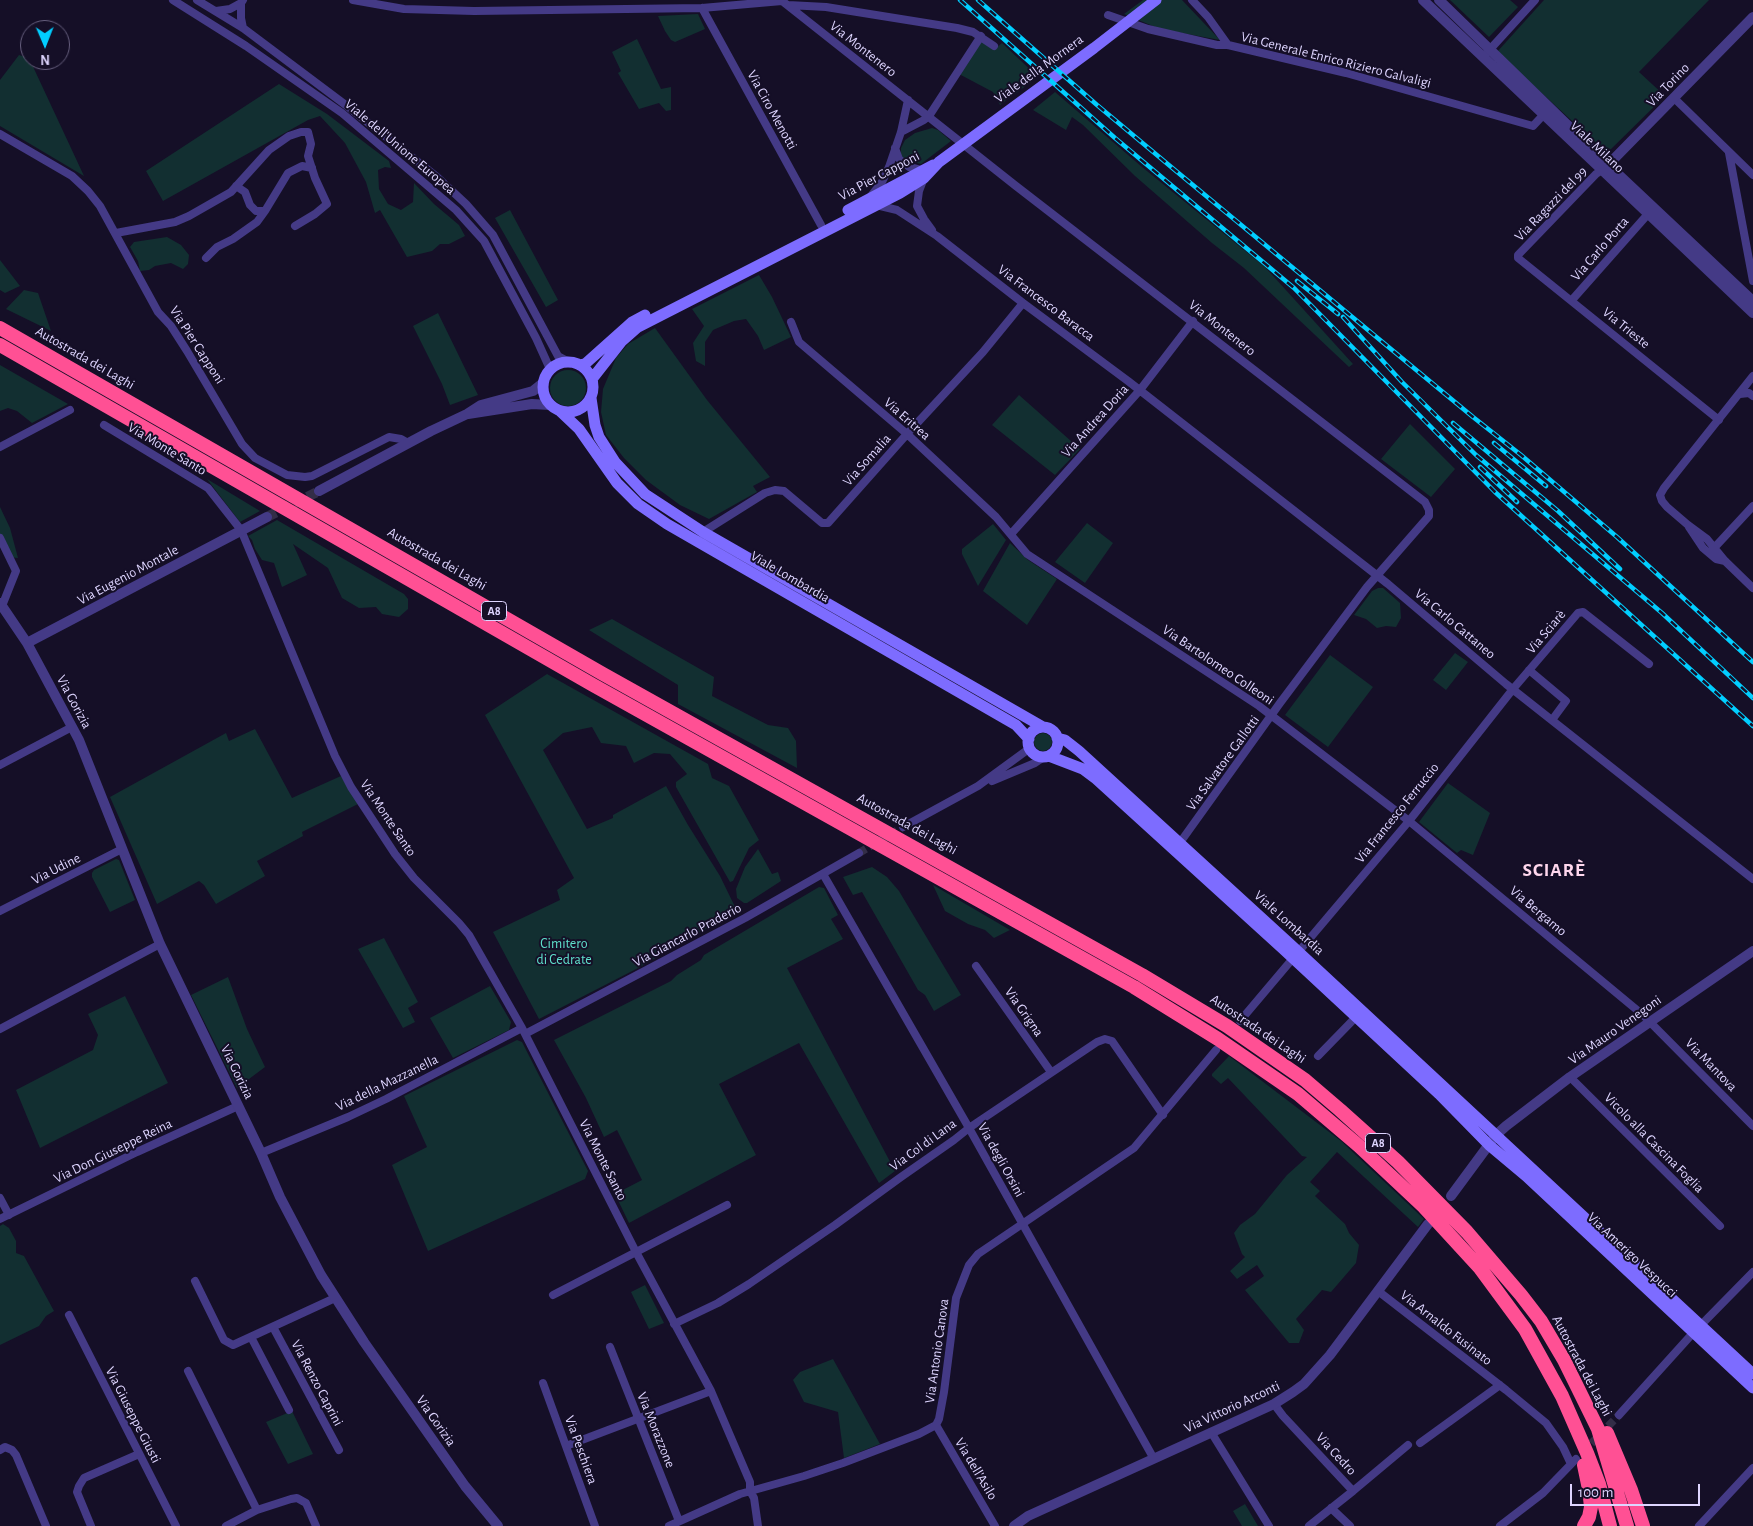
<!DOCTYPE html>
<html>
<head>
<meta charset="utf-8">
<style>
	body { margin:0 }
	#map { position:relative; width:1753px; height:1526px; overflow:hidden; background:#150f27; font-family:"Alegreya Sans",sans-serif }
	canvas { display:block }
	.north { position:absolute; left:20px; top:20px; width:50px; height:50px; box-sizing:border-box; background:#150f27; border:1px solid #655e7d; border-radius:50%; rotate:179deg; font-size:14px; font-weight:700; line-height:20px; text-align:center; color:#ded5ff }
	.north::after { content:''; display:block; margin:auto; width:18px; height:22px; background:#01ceff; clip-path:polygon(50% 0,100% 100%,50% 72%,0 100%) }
	.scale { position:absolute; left:1570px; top:1484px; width:130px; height:22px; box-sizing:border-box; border:2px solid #ded5ff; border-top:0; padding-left:6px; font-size:15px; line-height:18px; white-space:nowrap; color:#ded5ff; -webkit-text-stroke:4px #150f27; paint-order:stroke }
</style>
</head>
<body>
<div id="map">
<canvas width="1753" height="1526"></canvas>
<div class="north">N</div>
<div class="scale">100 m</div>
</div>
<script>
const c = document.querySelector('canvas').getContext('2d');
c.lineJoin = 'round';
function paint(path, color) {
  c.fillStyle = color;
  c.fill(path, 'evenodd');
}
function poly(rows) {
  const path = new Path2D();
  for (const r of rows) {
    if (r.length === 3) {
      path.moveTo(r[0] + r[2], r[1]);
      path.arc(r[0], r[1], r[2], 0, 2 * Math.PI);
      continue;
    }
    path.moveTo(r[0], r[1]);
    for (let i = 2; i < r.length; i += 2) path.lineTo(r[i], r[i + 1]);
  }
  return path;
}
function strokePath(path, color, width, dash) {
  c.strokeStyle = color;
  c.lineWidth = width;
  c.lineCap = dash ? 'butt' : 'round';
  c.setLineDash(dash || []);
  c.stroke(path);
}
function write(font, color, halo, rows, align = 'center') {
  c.font = font + ' "Alegreya Sans",sans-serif';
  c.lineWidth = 4;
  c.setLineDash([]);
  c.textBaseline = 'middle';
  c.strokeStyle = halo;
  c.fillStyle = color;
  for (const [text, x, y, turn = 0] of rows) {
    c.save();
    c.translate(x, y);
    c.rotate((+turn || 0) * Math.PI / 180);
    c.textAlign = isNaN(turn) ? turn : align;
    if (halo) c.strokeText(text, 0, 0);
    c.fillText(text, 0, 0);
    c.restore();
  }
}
const green = poly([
	[1143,0,1182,0,1220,40,1160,29,1124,14],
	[1450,0,1510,0,1518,7,1489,37],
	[1544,0,1709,0,1639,72,1665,96,1607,153,1497,52],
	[698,14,705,29,675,42,671,40,665,31,658,16],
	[637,39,661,89,671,87,671,110,666,111,659,103,639,109,618,73,621,71,612,52],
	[984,41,995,49,1002,43,1038,77,1000,105,993,92,959,74,980,42],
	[19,55,29,58,84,176,0,126,0,80],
	[279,84,327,114,389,161,391,168,385,167,378,170,379,189,388,204,401,210,413,202,414,183,434,204,459,225,465,236,449,244,440,244,432,251,407,257,380,210,375,213,366,182,345,143,320,116,308,120,163,201,146,171],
	[1055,92,1142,167,1265,267,1353,364,1349,367,1244,268,1212,243,1135,176,1083,125,1072,117,1066,130,1033,110],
	[932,128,938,130,951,141,921,164,906,160,901,156,901,148,905,140,915,133],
	[510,210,558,300,546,307,495,218],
	[167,237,181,245,189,255,188,264,183,269,171,263,155,266,149,270,140,271,138,261,130,247,134,242],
	[0,260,20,286,5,293,0,290],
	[759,275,772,297,791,337,764,350,758,336,746,319,734,321,713,330,705,342,705,366,696,361,693,343,704,326,692,309],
	[24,290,38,293,51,331,6,309],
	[438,313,478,395,450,405,442,384,413,326],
	[655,328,707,400,770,477,753,486,757,492,709,519,680,505,646,480,624,458,606,435,601,412,603,389,616,358,628,344],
	[0,365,68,404,32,423,17,411,8,408,0,411],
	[568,388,18],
	[1019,395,1080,449,1055,475,992,425],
	[1410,424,1455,469,1431,497,1381,459],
	[207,479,260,511,240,522],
	[0,507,10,528,18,558,7,557,0,544],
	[277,520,404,594,408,599,408,609,399,617,382,614,376,607,359,608,342,598,328,568,293,544,307,575,282,587,274,563,262,560,255,549,252,540,248,536],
	[1087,523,1113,543,1085,583,1055,562],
	[993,524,1006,540,978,586,962,554,962,549],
	[1010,543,1028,560,1057,579,1027,625,983,591],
	[1378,588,1383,588,1400,603,1401,618,1396,627,1386,626,1377,628,1366,619,1354,615,1372,591],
	[612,619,714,677,712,696,768,725,788,728,796,741,797,768,678,704,678,685,589,630],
	[1455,653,1468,662,1446,690,1433,680],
	[1330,655,1373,687,1328,747,1285,715],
	[547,674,708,764,712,778,729,786,759,840,749,848,733,881,730,882,676,787,676,782,687,774,670,754,654,753,634,763,626,746,601,743,592,727,563,733,543,750,587,829,613,818,613,815,666,786,688,825,720,876,737,911,640,967,539,1019,493,932,560,900,557,890,574,878,485,715],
	[255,729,292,798,341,776,358,804,302,832,303,836,257,861,265,876,216,904,204,885,199,881,157,904,110,797,226,733,229,741],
	[1043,742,9],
	[1448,783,1490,813,1473,855,1461,850,1457,853,1419,822],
	[758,849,772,874,778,872,781,881,747,903,744,903,737,898,736,889,745,867],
	[116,859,119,860,135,900,110,912,92,877,92,873,94,870],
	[872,867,887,877,899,891,961,995,934,1011,925,995,918,990,862,892,853,895,843,877],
	[933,885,1010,930,994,938,985,930,968,924,945,911],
	[819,887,824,888,838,915,831,919,843,939,787,968,895,1171,879,1183,799,1043,719,1084,756,1155,629,1223,615,1194,642,1180,617,1130,604,1137,586,1098,554,1040,671,981,677,975,701,960,704,955],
	[384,938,418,1002,408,1008,415,1022,403,1028,358,949],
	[228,977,247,1029,265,1067,237,1088,191,995],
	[490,986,511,1022,509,1030,453,1058,430,1018],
	[125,996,168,1083,40,1148,16,1090,93,1050,98,1035,88,1014],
	[517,1040,522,1042,588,1171,585,1179,428,1251,392,1165,427,1147,404,1096],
	[1229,1056,1341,1141,1424,1219,1418,1227,1337,1152,1310,1182,1320,1191,1315,1196,1345,1224,1349,1233,1359,1245,1356,1263,1331,1292,1322,1290,1296,1319,1304,1330,1299,1343,1289,1343,1245,1290,1264,1276,1257,1265,1237,1279,1230,1271,1245,1257,1242,1254,1234,1233,1240,1225,1255,1214,1287,1175,1307,1157,1302,1156,1228,1078,1221,1084,1212,1076,1212,1074],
	[3,1224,9,1228,16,1241,16,1253,24,1256,54,1311,46,1316,39,1326,0,1345,0,1226],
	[645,1285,664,1323,649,1329,631,1292],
	[833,1359,880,1444,844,1458,838,1412,804,1402,793,1380,800,1372],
	[292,1411,313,1454,288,1464,266,1422],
	[1245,1504,1258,1526,1242,1526,1233,1511]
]);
const minorTunnel = poly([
	[859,853,903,827],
	[1583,1452,1619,1415]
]);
const tertiaryTunnel = poly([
	[267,517,319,491]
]);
const minor = poly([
	[173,0,246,46,342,113,456,210,484,241,536,338,550,369],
	[197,0,243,28,347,106,437,177,466,204,493,235,558,356,569,362],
	[353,0,404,9,474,11,702,8,782,1],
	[781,0,1016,186,1425,502,1429,510,1429,516,1367,587,1280,703,1179,844],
	[1192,0,1208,17,1228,45],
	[241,3,241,18,243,28],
	[788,5,826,7,957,28,973,32,994,46],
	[702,8,821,225],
	[216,11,230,9,241,3,243,0],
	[1108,15,1148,29,1217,45,1228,45,1346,73,1533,126,1547,111],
	[1483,57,1535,0],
	[1674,98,1753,175],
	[901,132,924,120,929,116,981,36],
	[0,134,72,176,88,191,100,206,158,312,171,326,187,351,242,444,255,458,287,475,305,477,312,476,389,437,401,439,408,443],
	[895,148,899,159,909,167,921,170],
	[1729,153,1753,281],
	[1602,170,1596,174,1518,255,1518,258,1719,420],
	[924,178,919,191,917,206,924,219,932,230],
	[236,186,245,192,250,205,256,211,265,211,288,173,302,166,312,168],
	[871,196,882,182,889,167,901,132,908,100],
	[876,205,897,210,937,236,1023,303,1128,381,1388,584,1506,684,1753,879],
	[116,233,175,222,189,216,231,192,269,150,289,136,301,132,308,132,311,144,308,156,315,178,327,204,315,214,295,226],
	[206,258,217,247,233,239,257,222,265,211],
	[1572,300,1648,214],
	[791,322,799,342,907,434,996,517,1027,554,1259,706,1409,821,1643,1015,1753,1126],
	[1753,376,1664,488,1660,495,1662,501,1667,507,1688,525,1707,539,1725,561,1753,588],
	[1740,394,1749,393,1753,396],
	[104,425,208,488,241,530,335,756,351,787,395,854,414,878,459,923,469,935,522,1028,636,1252,711,1391,750,1482,750,1491],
	[0,447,70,410],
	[1689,527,1703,548,1716,559,1725,561],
	[703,532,765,493,775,490,784,491,822,523,828,523,907,434,983,352,1023,303],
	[1011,534,1140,390,1193,321],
	[0,538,16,571,2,606],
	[1715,547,1753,506],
	[1529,670,1566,701,1552,720],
	[0,765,72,727],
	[992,781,1035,763,1044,757],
	[903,827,978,786,1030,748],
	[823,874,969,1128,1154,1459],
	[0,911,122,849],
	[976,966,1051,1072],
	[1240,1021,1409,821,1513,689,1578,613,1583,612,1649,664],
	[0,1029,160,944],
	[525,1034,745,918,859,853],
	[1318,1056,1356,1017],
	[1570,1077,1720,1226],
	[261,1153,348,1117,386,1099,522,1028],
	[0,1198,9,1215],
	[0,1219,137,1152,238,1106],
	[195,1281,224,1340,233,1345,335,1298],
	[1378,1291,1506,1390,1546,1423,1563,1447,1571,1464],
	[553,1295,727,1205],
	[69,1315,176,1526],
	[674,1324,718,1303,749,1284,835,1225,901,1177,954,1140,969,1128,1097,1042,1105,1039,1112,1041,1163,1115],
	[1701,1325,1753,1272],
	[273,1327,339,1450],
	[251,1337,289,1410],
	[610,1347,679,1521],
	[188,1371,257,1510],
	[543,1383,595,1526],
	[1274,1404,1283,1416,1353,1491,1408,1445],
	[1619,1415,1693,1333],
	[936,1425,995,1526],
	[1211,1432,1269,1526],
	[1420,1443,1500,1385],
	[566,1446,711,1391],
	[0,1450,5,1447,12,1450,16,1455,46,1526],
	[750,1491,754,1498,758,1526],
	[1331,1508,1350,1526],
	[91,1526,77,1492,79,1486,84,1478,139,1454],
	[226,1526,257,1510,291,1499,297,1498,306,1503,316,1526],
	[669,1526,740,1494,804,1476,843,1463,919,1434,936,1425,939,1419,944,1392,956,1298,969,1265,978,1254,1134,1148,1216,1050],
	[1309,1526,1353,1491],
	[1500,1526,1543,1493,1576,1459],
	[1699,1526,1753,1468]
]);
const tertiary = poly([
	[1423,0,1753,313],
	[1439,0,1618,174,1753,301],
	[1605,168,1753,17],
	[468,414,532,404,550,405],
	[319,491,431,431,467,414,481,405,533,391,543,383],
	[0,603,27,643,79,740,160,944,261,1153,280,1197,321,1275,364,1342,465,1486,498,1526],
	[27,643,267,517],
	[1451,1196,1496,1135,1506,1126,1570,1077,1753,951],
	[1014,1526,1028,1516,1274,1404,1293,1392,1304,1384,1330,1355,1428,1224]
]);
const secondary = poly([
	[848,210,933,165],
	[568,387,25],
	[580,365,585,364,632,322,645,315],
	[592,379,621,342,638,327,900,193,924,178,939,162,1094,48,1156,0],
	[591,398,595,425,599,437,615,462,645,494,703,532,1043,727],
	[560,411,579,429,617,483,638,504,667,524,1016,725,1029,739],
	[1043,742,15],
	[1057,738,1065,740,1079,751,1289,943,1753,1374],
	[1049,756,1083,769,1095,778,1283,949,1439,1094,1489,1145,1526,1176,1753,1388]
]);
const motorway = poly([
	[0,328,603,674,1142,975,1227,1026,1305,1080,1340,1110,1398,1162,1467,1232,1521,1295,1541,1321,1564,1360,1598,1429,1627,1526],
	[0,345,593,685,1134,987,1218,1039,1298,1094,1359,1146,1424,1207,1480,1268,1525,1329,1562,1396,1587,1453,1599,1484,1610,1526],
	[1607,1433,1631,1490,1643,1526],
	[1584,1465,1589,1489,1591,1507,1589,1517,1584,1526]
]);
const rail = poly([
	[960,0,1115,138,1294,288,1495,492,1753,726],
	[978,0,1097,105,1176,171,1473,417,1521,455,1617,537,1753,662],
	[1297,281,1338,314],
	[1343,317,1402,382,1476,455,1662,613,1753,698],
	[1453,423,1558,511,1620,569],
	[1494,443,1546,486],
	[1480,467,1517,502]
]);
const shields = [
	[494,611,25],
	[1378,1143,25]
];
const shieldNames = [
	["A8",494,611],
	["A8",1378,1143]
];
const streetNames = [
	["Via Montenero",863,49,38],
	["Via Generale Enrico Riziero Galvaligi",1336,60,14],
	["Viale della Mornera",1039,69,-36],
	["Via Torino",1668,85,-46],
	["Via Ciro Menotti",772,110,61],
	["Viale dell'Unione Europea",400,147,40],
	["Viale Milano",1597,147,43],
	["Via Pier Capponi",879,176,-28],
	["Via Ragazzi del 99",1551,204,-46],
	["Via Carlo Porta",1600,249,-49],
	["Via Francesco Baracca",1046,303,37],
	["Via Montenero",1222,328,38],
	["Via Trieste",1626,328,39],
	["Via Pier Capponi",197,345,57],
	["Autostrada dei Laghi",85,358,30],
	["Via Eritrea",907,419,41],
	["Via Andrea Doria",1095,421,-48],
	["Via Monte Santo",167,449,31],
	["Via Somalia",867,460,-48],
	["Autostrada dei Laghi",437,559,30],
	["Via Eugenio Montale",128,575,-28],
	["Viale Lombardia",790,577,30],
	["Via Carlo Cattaneo",1455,624,40],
	["Via Sciarè",1546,632,-50],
	["Via Bartolomeo Colleoni",1218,665,34],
	["Via Gorizia",74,702,62],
	["Via Salvatore Gallotti",1223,763,-54],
	["Via Francesco Ferruccio",1397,813,-51],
	["Via Monte Santo",388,818,56],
	["Autostrada dei Laghi",907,824,29],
	["Via Udine",56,869,-27],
	["Via Bergamo",1538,911,40],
	["Viale Lombardia",1289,923,42],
	["Via Giancarlo Praderio",687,935,-28],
	["Via Grigna",1024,1012,55],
	["Autostrada dei Laghi",1258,1029,34],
	["Via Mauro Venegoni",1615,1030,-35],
	["Via Mantova",1711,1065,46],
	["Via Gorizia",237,1072,64],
	["Via della Mazzanella",387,1083,-26],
	["Vicolo alla Cascina Foglia",1654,1143,45],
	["Via Col di Lana",923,1145,-36],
	["Via Don Giuseppe Reina",113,1151,-26],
	["Via Monte Santo",603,1160,63],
	["Via degli Orsini",1001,1160,61],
	["Via Amerigo Vespucci",1632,1255,43],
	["Via Arnaldo Fusinato",1446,1328,38],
	["Via Antonio Canova",937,1351,-82],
	["Autostrada dei Laghi",1582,1366,62],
	["Via Renzo Caprini",317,1383,62],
	["Via Vittorio Arconti",1232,1407,-25],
	["Via Giuseppe Giusti",133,1415,63],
	["Via Gorizia",436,1421,55],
	["Via Morazzone",656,1430,68],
	["Via Peschiera",581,1450,70],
	["Via Cedro",1336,1454,47],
	["Via dell'Asilo",976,1469,59]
];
const parkNames = [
	["Cimitero",564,944],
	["di Cedrate",564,960]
];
const districtNames = [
	["SCIARÈ",1554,870]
];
paint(green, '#122f31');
strokePath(minorTunnel, '#332d47', 8, [8, 4]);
strokePath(tertiaryTunnel, '#332d47', 10, [10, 5]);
strokePath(minor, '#443a86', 8);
strokePath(tertiary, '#443a86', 10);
strokePath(secondary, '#7d6cff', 11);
strokePath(motorway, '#ff5094', 14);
strokePath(rail, '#01ceff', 4.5);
strokePath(rail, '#150f27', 2.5, [8]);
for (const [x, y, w] of shields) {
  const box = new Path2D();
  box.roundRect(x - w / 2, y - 9.5, w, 19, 4);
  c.fillStyle = '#150f27';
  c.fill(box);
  strokePath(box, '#ded5ff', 1);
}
write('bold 12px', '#ded5ff', null, shieldNames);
write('14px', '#ded5ff', '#150f27', streetNames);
write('14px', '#5fe0cc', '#150f27', parkNames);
c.letterSpacing = '1px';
write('bold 19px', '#ffd7ed', '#150f27', districtNames);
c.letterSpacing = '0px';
</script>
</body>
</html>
